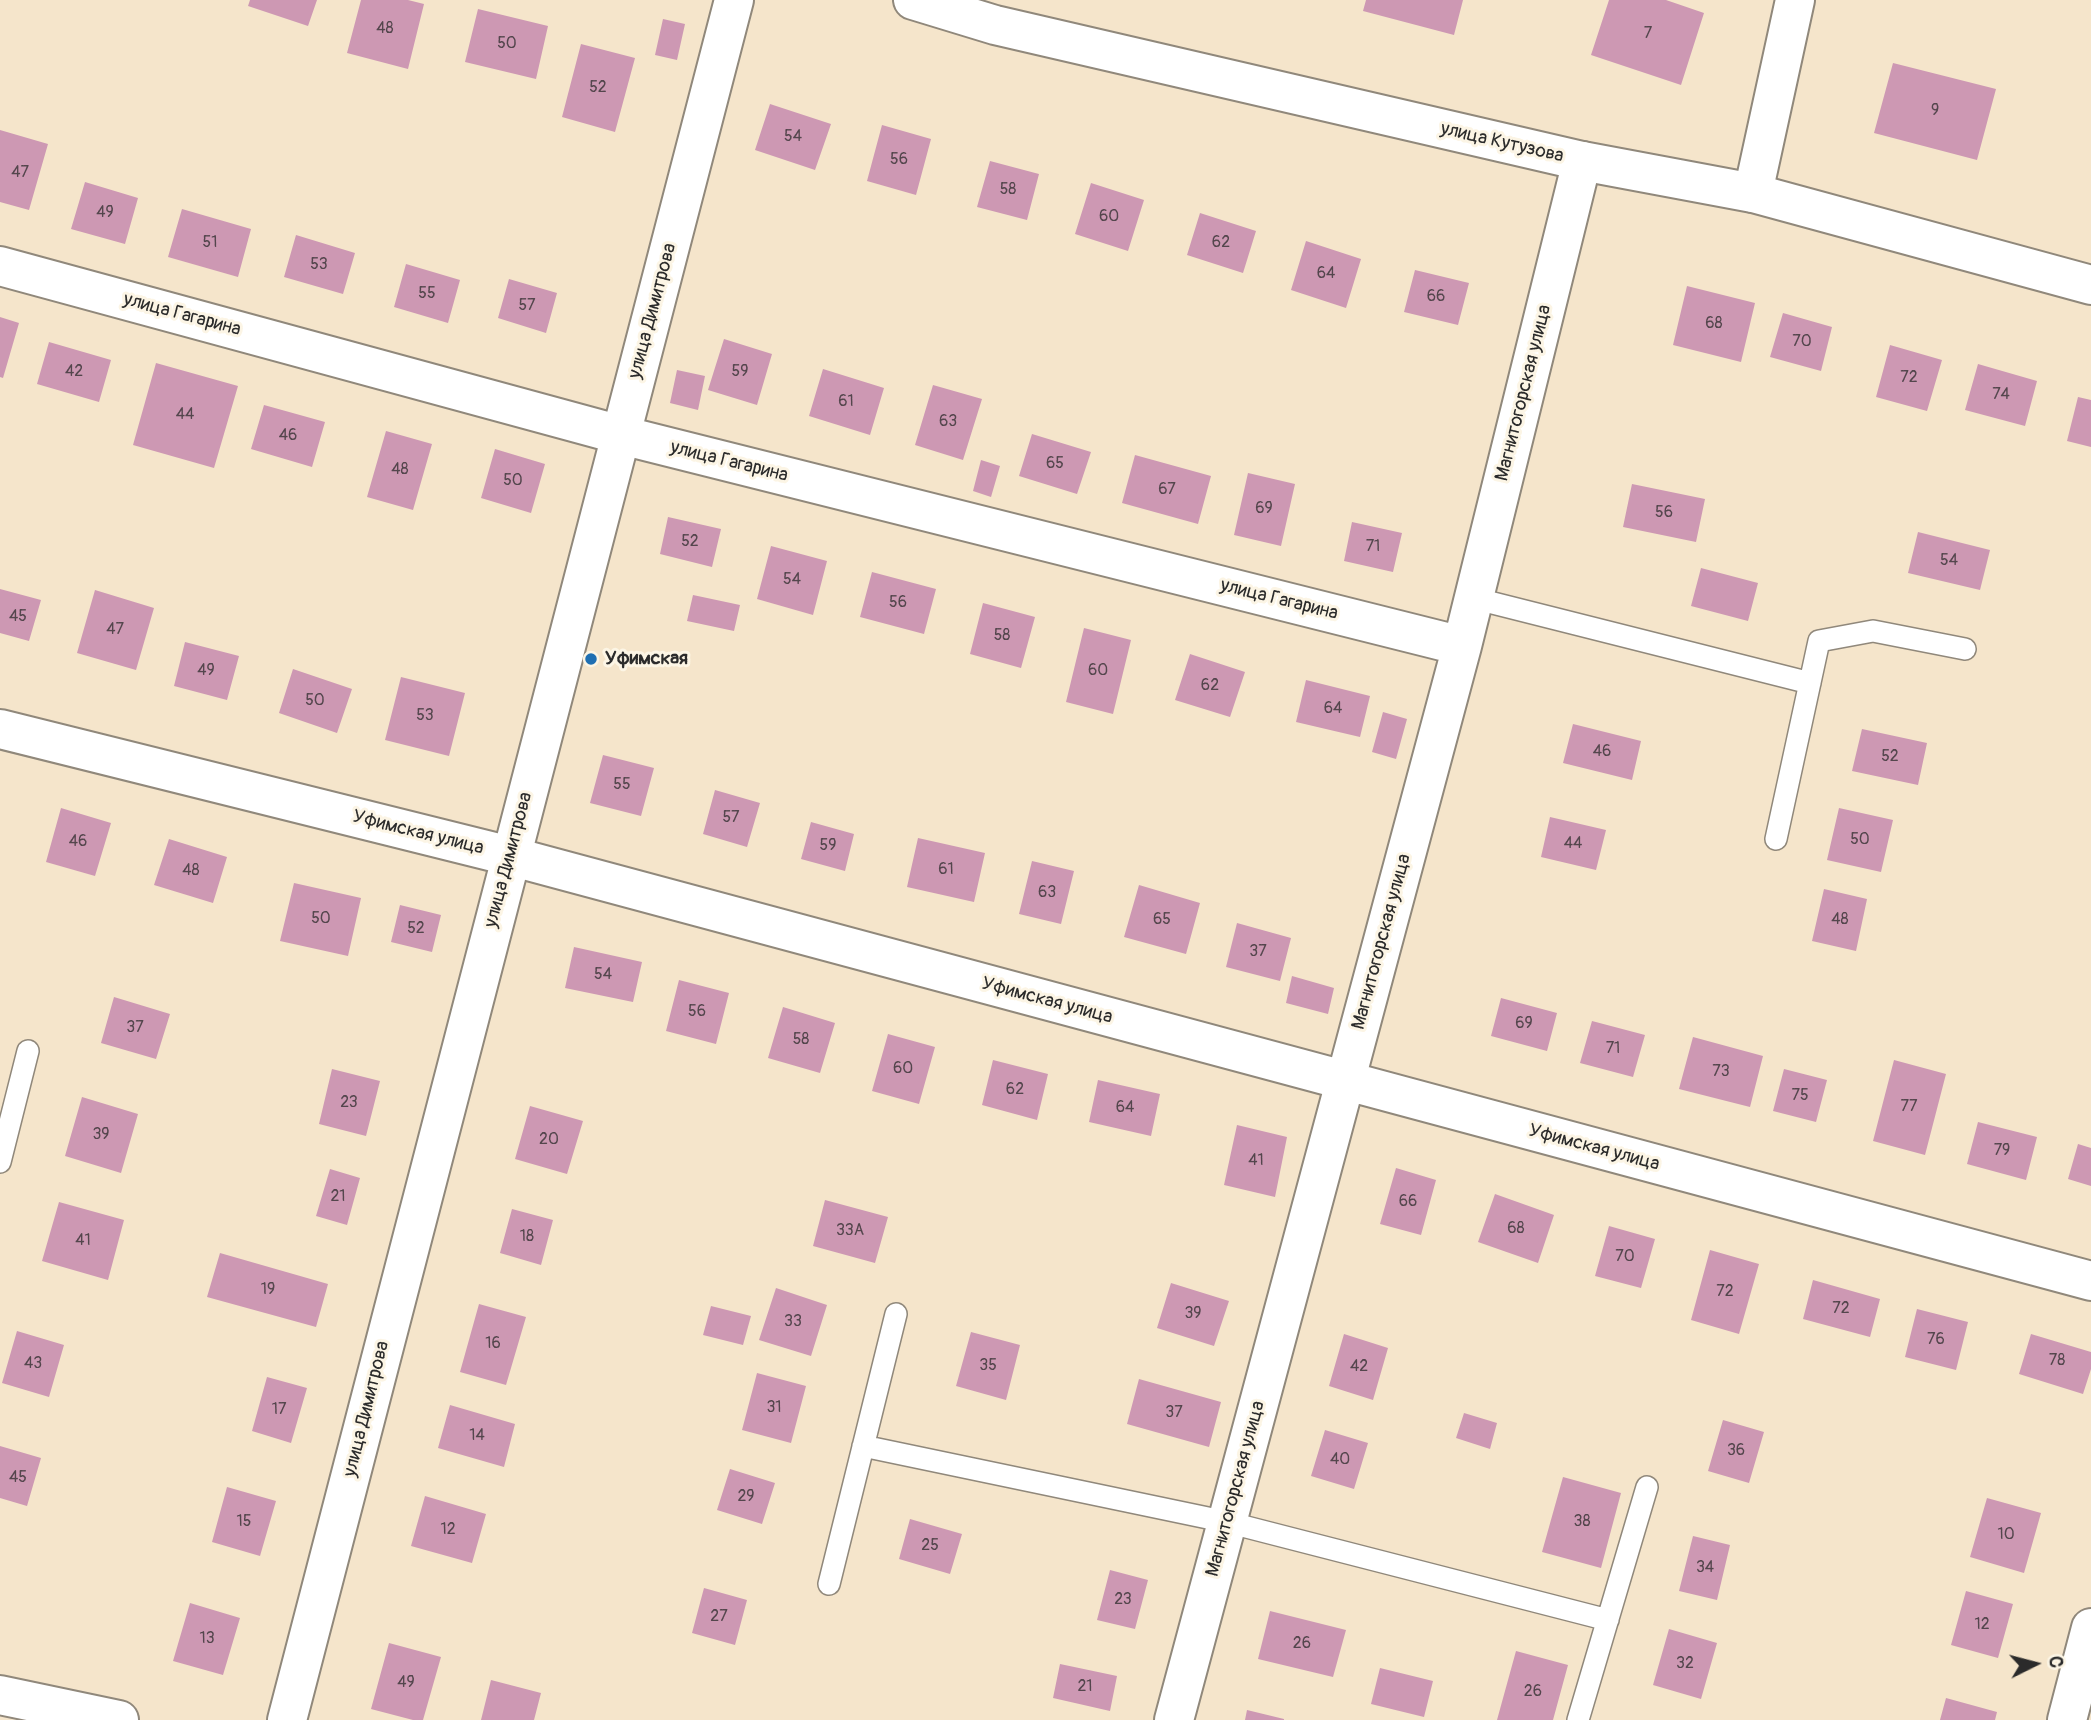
<!DOCTYPE html>
<html>
<head>
<meta charset="utf-8">
<style>
	body { margin:0 }
	#map { position:relative; width:2091px; height:1720px; overflow:hidden; background:#f5e5cb; font-family:Pangolin,sans-serif }
	canvas { display:block }
	.north { position:absolute; left:2000px; top:1629px; width:70px; height:70px; -webkit-text-stroke:5px #fcf5e5; paint-order:stroke; rotate:84deg; font-size:19px; font-weight:700; line-height:28px; text-align:center; color:#2b2b2b }
	.north::after { content:''; display:block; margin:auto; width:24px; height:32px; background:#2b2b2b; clip-path:polygon(50% 0,100% 100%,50% 72%,0 100%) }
</style>
</head>
<body>
<div id="map">
<canvas width="2091" height="1720"></canvas>
<div class="north">С</div>
</div>
<script>
const c = document.querySelector('canvas').getContext('2d');
c.lineJoin = 'round';
function paint(path, color) {
  c.fillStyle = color;
  c.fill(path, 'evenodd');
}
function poly(rows) {
  const path = new Path2D();
  for (const r of rows) {
    path.moveTo(r[0], r[1]);
    for (let i = 2; i < r.length; i += 2) path.lineTo(r[i], r[i + 1]);
  }
  return path;
}
function strokePath(path, color, width, dash) {
  c.strokeStyle = color;
  c.lineWidth = width;
  c.lineCap = dash ? 'butt' : 'round';
  c.setLineDash(dash || []);
  c.stroke(path);
}
function write(font, color, halo, rows, align = 'center') {
  c.font = font + ' Pangolin,sans-serif';
  c.lineWidth = 6;
  c.setLineDash([]);
  c.textBaseline = 'middle';
  c.strokeStyle = halo;
  c.fillStyle = color;
  for (const [text, x, y, turn = 0] of rows) {
    c.save();
    c.translate(x, y);
    c.rotate((+turn || 0) * Math.PI / 180);
    c.textAlign = isNaN(turn) ? turn : align;
    if (halo) c.strokeText(text, 0, 0);
    c.fillText(text, 0, 0);
    c.restore();
  }
}
const building = poly([
	[250,0,317,0,308,26,248,6],
	[361,0,408,0,424,4,408,69,347,53],
	[1366,0,1463,0,1454,35,1363,11],
	[1609,0,1666,0,1704,13,1681,85,1591,55],
	[478,9,548,26,536,79,465,62],
	[663,19,685,24,677,60,655,55],
	[581,44,635,58,615,132,562,117],
	[1893,63,1996,89,1977,160,1874,133],
	[770,104,831,124,815,170,755,150],
	[882,125,931,139,916,195,867,181],
	[0,130,48,144,29,210,0,202],
	[990,161,1039,174,1027,220,977,207],
	[85,182,138,198,125,244,71,229],
	[1091,183,1144,200,1128,251,1075,234],
	[182,209,251,229,238,277,168,257],
	[1200,213,1256,231,1243,273,1187,255],
	[296,235,355,253,343,294,284,277],
	[1306,241,1361,259,1346,308,1291,290],
	[406,264,460,280,448,323,394,307],
	[1415,270,1469,283,1458,325,1404,312],
	[509,279,557,293,546,333,498,318],
	[1687,286,1755,303,1741,362,1673,345],
	[1783,313,1832,327,1821,371,1770,357],
	[0,317,19,323,3,378,0,377],
	[724,339,772,354,757,405,708,390],
	[49,342,111,360,99,402,37,384],
	[1890,345,1942,360,1927,411,1876,397],
	[156,363,238,386,214,468,133,445],
	[1978,364,2037,381,2025,426,1965,410],
	[823,369,884,388,870,435,809,416],
	[677,370,705,376,698,410,670,403],
	[933,385,982,399,963,460,915,445],
	[2078,397,2091,400,2091,447,2067,441],
	[264,405,325,422,312,467,251,449],
	[386,431,432,444,413,510,367,497],
	[1032,434,1091,452,1077,494,1019,476],
	[495,449,545,464,531,513,481,498],
	[1135,455,1211,476,1198,524,1122,503],
	[981,460,1000,466,991,497,973,491],
	[1248,473,1295,484,1281,546,1234,535],
	[1632,484,1705,499,1696,542,1623,527],
	[668,517,721,529,712,567,660,554],
	[1352,522,1402,533,1393,572,1344,561],
	[1918,532,1990,550,1980,590,1908,573],
	[771,546,827,561,813,615,757,599],
	[1701,568,1758,583,1748,621,1691,606],
	[872,572,936,589,924,634,860,617],
	[0,589,41,600,29,641,0,633],
	[95,590,154,608,136,670,77,653],
	[693,595,740,605,734,631,687,621],
	[983,603,1035,617,1021,668,970,654],
	[1084,628,1131,640,1113,714,1066,702],
	[185,642,239,656,227,700,174,686],
	[1190,654,1245,672,1230,717,1175,700],
	[293,669,352,689,337,733,279,713],
	[401,677,465,693,449,756,385,740],
	[1306,680,1370,696,1360,737,1296,722],
	[1383,712,1407,719,1396,759,1372,752],
	[1573,724,1641,741,1632,780,1563,763],
	[1862,729,1927,743,1918,785,1852,771],
	[603,755,654,768,641,816,590,803],
	[715,790,760,803,747,847,703,834],
	[61,808,111,823,95,876,46,862],
	[1839,808,1893,820,1881,872,1827,860],
	[1550,817,1606,830,1596,870,1541,857],
	[811,822,854,834,845,871,801,859],
	[918,838,985,853,974,902,907,887],
	[169,839,227,857,213,903,154,885],
	[1032,861,1074,871,1061,924,1019,914],
	[294,883,361,898,348,956,280,941],
	[1139,885,1200,903,1186,954,1124,937],
	[1824,889,1867,899,1856,951,1812,941],
	[400,905,441,915,432,952,391,942],
	[1237,923,1291,938,1280,981,1226,967],
	[574,947,642,962,633,1002,565,988],
	[1292,976,1334,988,1328,1014,1286,1003],
	[679,980,729,993,716,1044,666,1031],
	[114,997,170,1014,156,1059,101,1043],
	[1501,998,1557,1013,1547,1051,1491,1036],
	[783,1007,835,1023,820,1073,768,1058],
	[1592,1021,1645,1035,1633,1077,1580,1063],
	[888,1034,935,1047,919,1104,872,1091],
	[1693,1037,1763,1056,1750,1107,1679,1089],
	[993,1060,1048,1074,1037,1120,982,1105],
	[1894,1060,1946,1074,1925,1155,1873,1141],
	[332,1069,380,1081,366,1136,319,1124],
	[1784,1069,1827,1080,1816,1122,1773,1111],
	[1098,1080,1160,1094,1151,1136,1089,1122],
	[82,1097,138,1114,121,1173,65,1156],
	[530,1106,583,1121,567,1174,515,1159],
	[1978,1122,2037,1137,2026,1180,1967,1164],
	[1237,1125,1287,1137,1275,1197,1224,1185],
	[2078,1144,2091,1148,2091,1186,2068,1179],
	[1396,1168,1436,1180,1421,1235,1380,1224],
	[330,1169,360,1178,347,1225,316,1216],
	[1495,1194,1554,1215,1538,1263,1478,1242],
	[825,1200,888,1217,875,1263,813,1246],
	[59,1202,124,1220,108,1280,42,1261],
	[512,1209,553,1220,541,1265,500,1253],
	[1609,1226,1655,1239,1641,1288,1595,1276],
	[1710,1250,1759,1264,1739,1334,1691,1320],
	[220,1253,328,1284,316,1327,207,1297],
	[1813,1280,1880,1299,1870,1337,1803,1319],
	[1171,1283,1229,1301,1214,1346,1157,1328],
	[776,1288,827,1305,811,1356,759,1340],
	[479,1304,526,1317,506,1385,460,1372],
	[711,1306,751,1316,743,1345,703,1335],
	[1917,1309,1968,1322,1956,1370,1905,1357],
	[17,1331,64,1345,49,1397,2,1383],
	[971,1332,1020,1345,1006,1400,956,1386],
	[1344,1334,1388,1348,1373,1400,1329,1386],
	[2031,1334,2091,1352,2091,1369,2083,1394,2019,1374],
	[757,1373,806,1386,791,1443,742,1430],
	[267,1377,307,1388,291,1443,252,1431],
	[1139,1379,1221,1402,1209,1447,1127,1424],
	[450,1405,515,1424,504,1467,438,1448],
	[1464,1413,1497,1423,1490,1449,1456,1438],
	[1723,1420,1764,1432,1749,1483,1708,1471],
	[1325,1430,1368,1443,1354,1489,1311,1476],
	[0,1446,41,1458,27,1506,0,1498],
	[730,1469,775,1483,762,1524,717,1510],
	[1563,1477,1621,1493,1601,1568,1542,1552],
	[227,1487,276,1501,260,1556,212,1542],
	[425,1496,486,1514,472,1563,411,1546],
	[1987,1498,2041,1513,2024,1573,1970,1557],
	[910,1519,962,1534,950,1574,899,1559],
	[1693,1536,1730,1545,1717,1600,1679,1591],
	[1110,1570,1148,1580,1135,1629,1097,1620],
	[704,1588,747,1600,735,1645,692,1633],
	[1966,1591,2013,1604,1998,1658,1951,1645],
	[190,1603,240,1618,223,1675,173,1661],
	[1270,1611,1346,1630,1333,1677,1258,1659],
	[1669,1629,1717,1643,1701,1699,1653,1685],
	[389,1643,441,1657,423,1720,413,1720,371,1709],
	[1516,1651,1568,1665,1553,1720,1497,1720],
	[1060,1664,1117,1676,1110,1711,1053,1698],
	[1380,1668,1433,1681,1424,1717,1371,1704],
	[491,1680,541,1693,534,1720,481,1720],
	[1946,1698,1997,1712,1995,1720,1940,1720],
	[1247,1710,1284,1719,1284,1720,1245,1720]
]);
const lane = poly([
	[1473,598,1810,683],
	[1776,839,1819,641,1873,631,1965,649],
	[0,1162,28,1051],
	[863,1446,1227,1522,1608,1620],
	[829,1584,896,1314],
	[1578,1720,1647,1487]
]);
const street = poly([
	[1753,193,1795,0],
	[0,266,621,435,1462,646],
	[0,729,510,856,2091,1281],
	[0,1695,119,1720],
	[1174,1720,1462,646,1582,161],
	[2067,1720,2091,1628]
]);
const secondary = poly([
	[913,0,995,25,1582,161,1753,193,2091,285],
	[287,1720,734,0]
]);
const markers = [
	[591,659,7,"#1f6fb2"]
];
const numberNames = [
	["48",385,29],
	["7",1648,34],
	["50",507,44],
	["52",598,88],
	["9",1935,111],
	["54",793,137],
	["56",899,160],
	["47",20,173],
	["58",1008,190],
	["49",105,213],
	["60",1109,217],
	["51",210,243],
	["62",1221,243],
	["53",319,265],
	["64",1326,274],
	["55",427,294],
	["66",1436,297],
	["57",527,306],
	["68",1714,324],
	["70",1802,342],
	["42",74,372],
	["59",740,372],
	["72",1909,378],
	["74",2001,395],
	["61",846,402],
	["44",185,415],
	["63",948,422],
	["46",288,436],
	["65",1055,464],
	["48",400,470],
	["50",513,481],
	["67",1167,490],
	["69",1264,509],
	["56",1664,513],
	["52",690,542],
	["71",1373,547],
	["54",1949,561],
	["54",792,580],
	["56",898,603],
	["45",18,617],
	["47",115,630],
	["58",1002,636],
	["49",206,671],
	["60",1098,671],
	["62",1210,686],
	["50",315,701],
	["64",1333,709],
	["53",425,716],
	["46",1602,752],
	["52",1890,757],
	["55",622,785],
	["57",731,818],
	["50",1860,840],
	["46",78,842],
	["44",1573,844],
	["59",828,846],
	["61",946,870],
	["48",191,871],
	["63",1047,893],
	["50",321,919],
	["65",1162,920],
	["48",1840,920],
	["52",416,929],
	["37",1258,952],
	["54",603,975],
	["56",697,1012],
	["69",1524,1024],
	["37",135,1028],
	["58",801,1040],
	["71",1613,1049],
	["60",903,1069],
	["73",1721,1072],
	["62",1015,1090],
	["75",1800,1096],
	["23",349,1103],
	["77",1909,1107],
	["64",1125,1108],
	["39",101,1135],
	["20",549,1140],
	["79",2002,1151],
	["41",1256,1161],
	["21",338,1197],
	["66",1408,1202],
	["68",1516,1229],
	["33А",850,1231],
	["18",527,1237],
	["41",83,1241],
	["70",1625,1257],
	["19",268,1290],
	["72",1725,1292],
	["72",1841,1309],
	["39",1193,1314],
	["33",793,1322],
	["76",1936,1340],
	["16",493,1344],
	["78",2057,1361],
	["43",33,1364],
	["35",988,1366],
	["42",1359,1367],
	["31",774,1408],
	["17",279,1410],
	["37",1174,1413],
	["14",477,1436],
	["36",1736,1451],
	["40",1340,1460],
	["45",18,1478],
	["29",746,1497],
	["15",244,1522],
	["38",1582,1522],
	["12",448,1530],
	["10",2006,1535],
	["25",930,1546],
	["34",1705,1568],
	["23",1123,1600],
	["27",719,1617],
	["12",1982,1625],
	["13",207,1639],
	["26",1302,1644],
	["32",1685,1664],
	["49",406,1683],
	["21",1085,1687],
	["26",1533,1692]
];
const streetNames = [
	["улица Кутузова",1502,143,13],
	["улица Димитрова",653,311,-75],
	["улица Гагарина",182,315,15],
	["Магнитогорская улица",1524,393,-76],
	["улица Гагарина",729,462,14],
	["улица Гагарина",1279,600,14],
	["Уфимская улица",418,833,14],
	["улица Димитрова",509,860,-75],
	["Магнитогорская улица",1382,942,-75],
	["Уфимская улица",1047,1001,15],
	["Уфимская улица",1594,1148,15],
	["улица Димитрова",367,1409,-76],
	["Магнитогорская улица",1236,1489,-75]
];
const poiNames = [
	["Уфимская",605,659]
];
paint(building, '#cd98b3');
strokePath(lane, '#90887b', 24);
strokePath(street, '#90887b', 42);
strokePath(secondary, '#90887b', 42);
strokePath(lane, '#fff', 21);
strokePath(street, '#fff', 38);
strokePath(secondary, '#fff', 38);
for (const [x, y, r, color] of markers) {
  const dot = new Path2D();
  dot.arc(x, y, r, 0, 2 * Math.PI);
  c.fillStyle = color;
  c.fill(dot);
  strokePath(dot, '#fcf5e5', 2.5);
}
write('16px', '#54464d', null, numberNames);
write('19px', '#2b2b2b', '#fcf5e5', streetNames);
write('bold 19px', '#2b2b2b', '#fcf5e5', poiNames, 'left');
</script>
</body>
</html>
